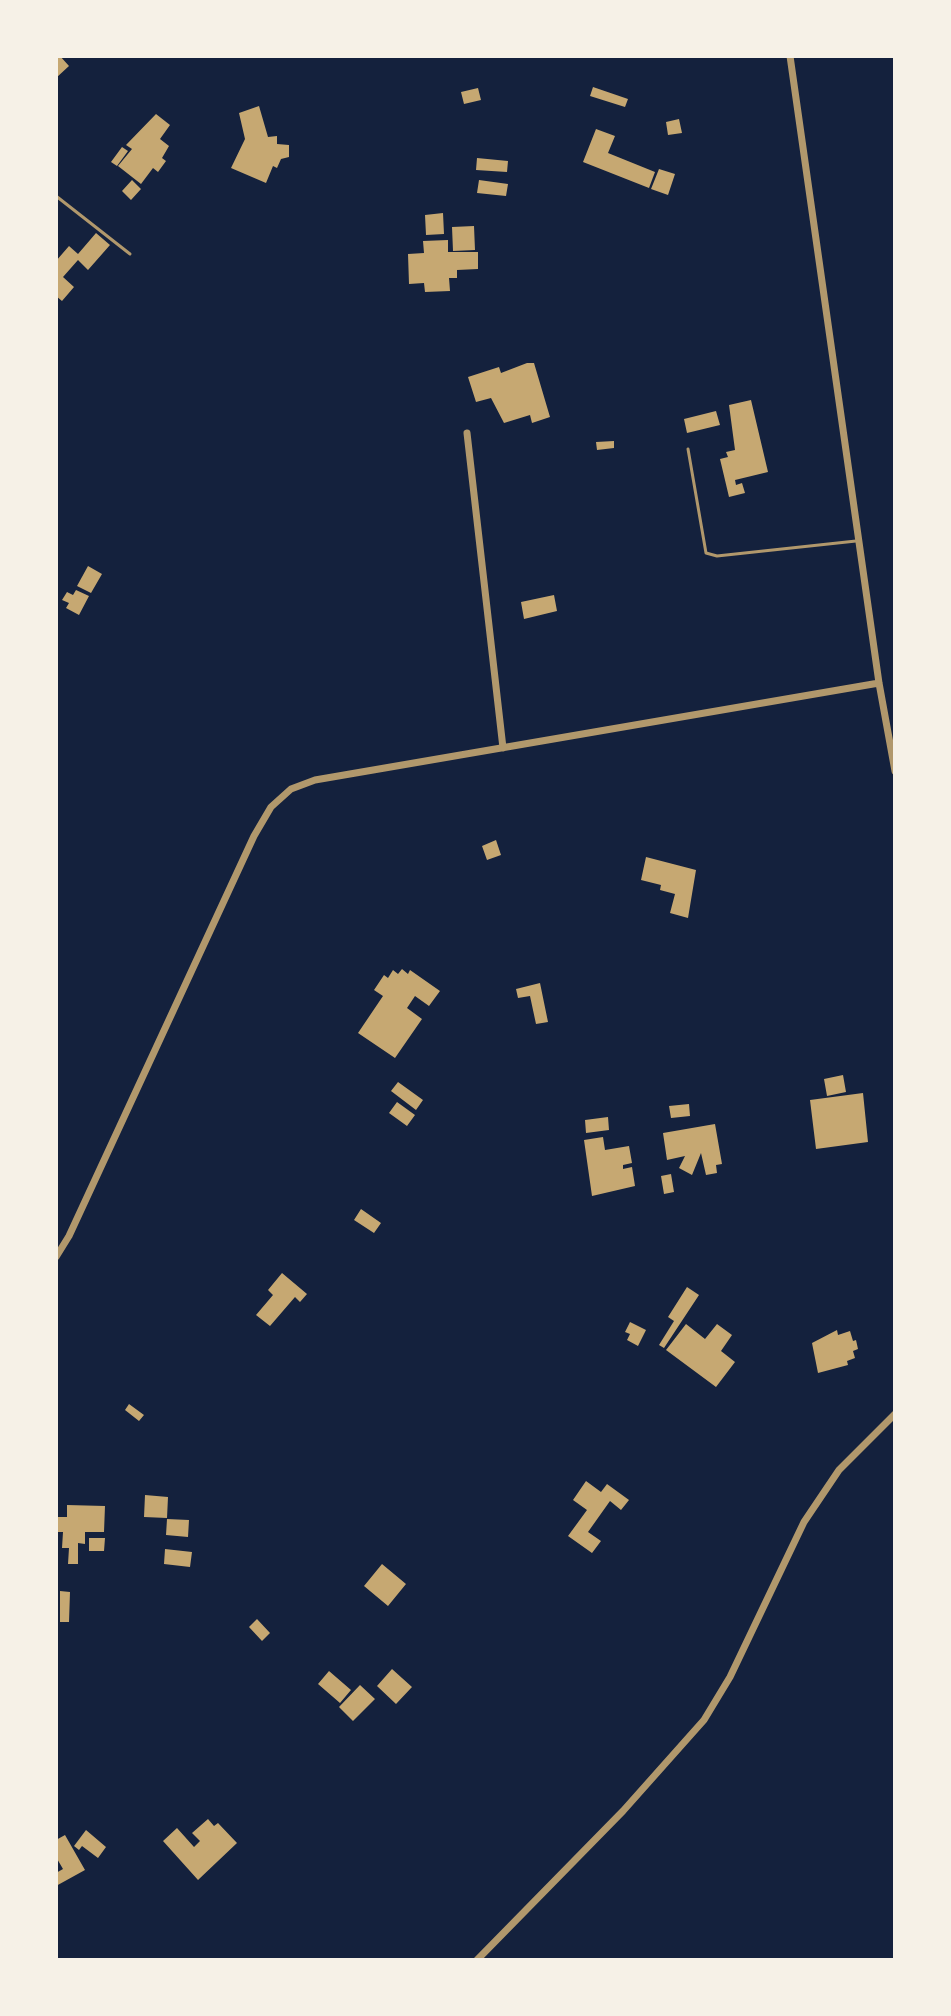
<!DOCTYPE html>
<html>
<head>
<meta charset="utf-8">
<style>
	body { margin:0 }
	#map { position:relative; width:951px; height:2016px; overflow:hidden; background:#14213d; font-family:Arial,sans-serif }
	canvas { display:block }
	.frame { position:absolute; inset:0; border:58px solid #f6f1e7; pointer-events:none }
</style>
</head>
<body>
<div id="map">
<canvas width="951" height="2016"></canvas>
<div class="frame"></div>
</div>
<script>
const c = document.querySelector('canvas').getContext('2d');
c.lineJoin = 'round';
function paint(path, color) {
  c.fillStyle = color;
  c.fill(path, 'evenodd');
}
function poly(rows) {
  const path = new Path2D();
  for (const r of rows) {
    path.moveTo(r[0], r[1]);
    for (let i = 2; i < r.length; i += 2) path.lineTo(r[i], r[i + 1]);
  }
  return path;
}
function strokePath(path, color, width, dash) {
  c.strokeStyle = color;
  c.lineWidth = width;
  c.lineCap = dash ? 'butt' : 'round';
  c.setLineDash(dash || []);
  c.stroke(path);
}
const building = poly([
	[60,56,69,66,56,78,56,59],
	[593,87,628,99,625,107,590,96],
	[478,88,481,100,464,104,461,92],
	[259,106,268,137,277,136,277,144,289,145,289,157,281,159,277,168,273,166,266,183,231,168,245,139,239,113],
	[156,114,170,125,160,139,169,146,162,158,166,161,158,172,153,168,141,184,118,166,132,149,126,145],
	[679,119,682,133,668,135,666,122],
	[596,129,615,136,608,153,655,172,649,188,583,162],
	[122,147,128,151,117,166,111,162],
	[477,158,508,161,507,172,476,170],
	[659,169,675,174,668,195,651,189],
	[132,180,141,189,131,200,122,191],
	[479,180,508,184,506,196,477,193],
	[443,213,444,234,426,235,425,215],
	[474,226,475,250,453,251,452,227],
	[96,233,110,245,88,270,78,260,63,277,74,287,62,301,56,296,56,261,69,246,78,254],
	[448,240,448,252,478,252,478,269,457,270,457,278,449,278,450,291,425,292,424,283,409,284,408,254,424,253,423,241],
	[527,363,534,363,550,417,532,423,530,415,504,423,491,398,476,402,468,377,499,367,501,373],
	[751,400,768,472,735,480,736,485,742,483,745,493,729,497,720,459,728,457,726,452,735,450,729,405],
	[716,411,720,425,687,433,684,419],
	[614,441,614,448,597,450,596,442],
	[88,566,102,574,91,593,77,586],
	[76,590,89,596,79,615,66,608,69,603,62,600,67,592,73,595],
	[554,595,557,611,524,619,521,602],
	[496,840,501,855,487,860,482,846],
	[646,857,696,870,688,918,670,913,675,894,660,890,661,885,641,880],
	[402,969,408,974,410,970,440,991,429,1006,415,996,407,1008,422,1019,395,1058,358,1033,383,996,374,990,384,975,388,978,393,970,398,974],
	[540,983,548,1022,536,1024,530,996,518,998,516,989],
	[843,1075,846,1092,827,1096,824,1079],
	[398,1082,423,1100,416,1110,391,1091],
	[863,1093,868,1142,816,1149,810,1100],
	[397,1102,415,1115,407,1126,389,1113],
	[689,1104,690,1116,671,1118,669,1106],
	[608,1117,609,1130,586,1133,585,1120],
	[715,1124,722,1164,716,1165,717,1173,706,1175,701,1153,692,1175,679,1168,685,1156,667,1160,663,1133],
	[603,1137,605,1150,629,1146,632,1163,623,1165,623,1169,632,1167,635,1186,592,1196,584,1140],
	[671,1174,674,1192,664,1194,661,1176],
	[361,1209,381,1223,374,1233,354,1220],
	[282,1273,307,1294,300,1302,295,1297,270,1326,256,1315,273,1295,268,1290],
	[687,1287,699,1295,664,1348,659,1345,674,1321,668,1317],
	[630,1322,646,1330,638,1346,627,1340,630,1334,625,1332],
	[686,1324,705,1339,717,1324,732,1335,721,1351,735,1362,716,1387,666,1350],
	[837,1330,838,1335,850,1331,853,1341,856,1340,858,1349,853,1351,855,1358,847,1361,848,1365,818,1373,812,1343],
	[129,1404,144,1415,139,1421,125,1410],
	[586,1481,601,1492,607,1484,629,1500,621,1510,610,1501,588,1532,601,1541,592,1553,568,1536,587,1510,573,1500],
	[145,1495,168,1497,167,1518,144,1517],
	[67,1505,105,1506,104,1532,85,1532,85,1544,78,1543,78,1564,68,1564,69,1548,62,1548,63,1532,56,1532,56,1517,67,1517],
	[167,1519,189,1520,188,1537,166,1535],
	[89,1538,105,1538,104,1551,89,1551],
	[165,1549,192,1552,190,1567,164,1564],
	[382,1564,406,1584,388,1606,364,1586],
	[60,1591,70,1592,69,1622,60,1622],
	[257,1619,270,1633,262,1641,249,1627],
	[392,1669,412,1687,396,1704,377,1686],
	[329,1671,351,1690,340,1703,318,1684],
	[360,1685,375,1699,353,1721,339,1707],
	[208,1819,214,1826,218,1823,237,1843,198,1880,163,1841,177,1828,194,1847,200,1841,192,1833],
	[86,1830,106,1847,98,1858,82,1846,79,1850,74,1846],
	[65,1835,85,1870,56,1886,56,1873,63,1869,56,1857,56,1840]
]);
const service = poly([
	[56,196,130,254],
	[688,449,706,553,717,556,856,541]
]);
const minor = poly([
	[790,56,879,683,895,771],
	[467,433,503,748],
	[56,1257,69,1236,254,836,271,807,291,789,315,780,879,683],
	[477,1960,623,1811,704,1720,730,1677,804,1522,839,1470,895,1414]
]);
paint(building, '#c6a872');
strokePath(service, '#b1986c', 3);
strokePath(minor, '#b1986c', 7);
</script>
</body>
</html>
